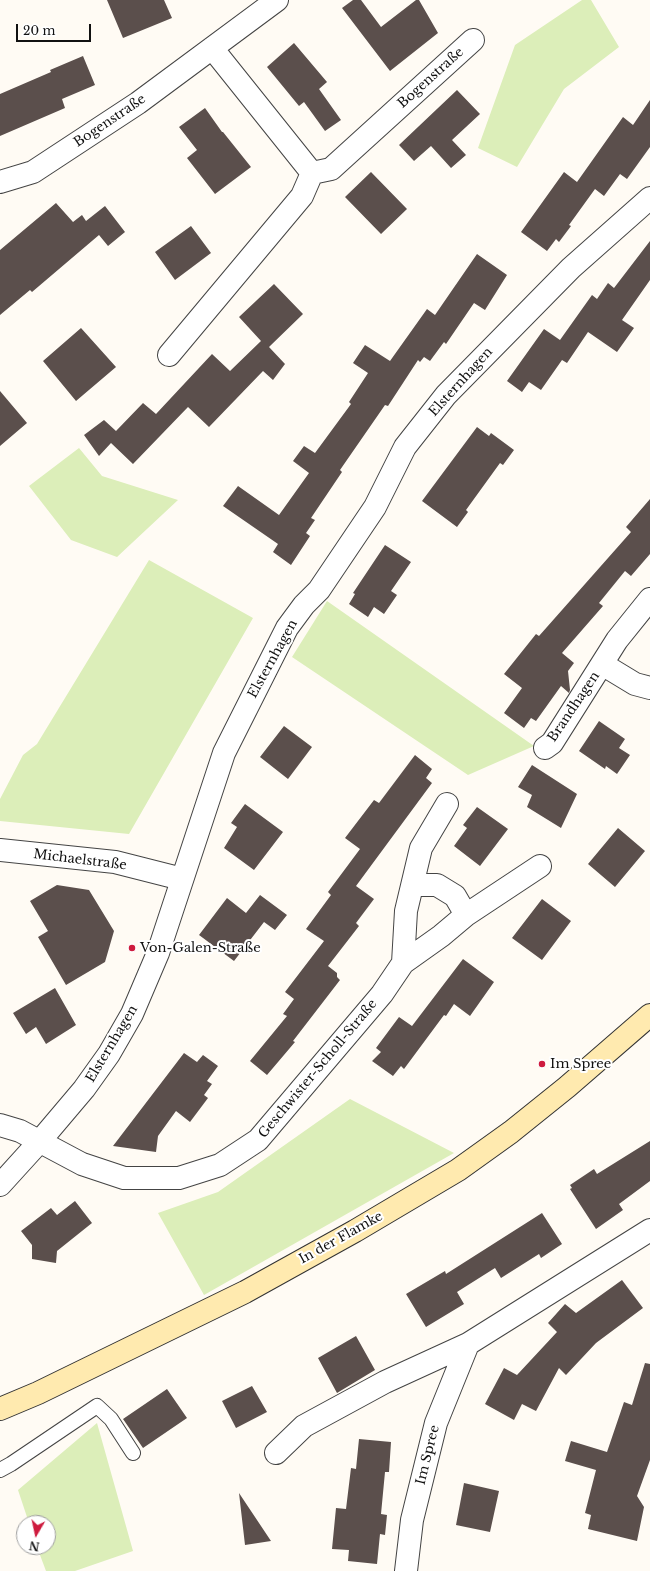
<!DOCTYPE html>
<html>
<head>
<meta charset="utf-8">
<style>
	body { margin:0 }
	#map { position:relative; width:650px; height:1571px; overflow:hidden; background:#fffbf4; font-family:"Libre Baskerville",serif }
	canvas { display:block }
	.north { position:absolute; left:16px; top:1515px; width:40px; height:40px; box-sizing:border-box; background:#fff; border:1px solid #a0a0a0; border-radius:50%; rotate:189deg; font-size:11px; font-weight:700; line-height:16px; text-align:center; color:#111 }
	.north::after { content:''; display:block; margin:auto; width:14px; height:18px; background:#ce1b3e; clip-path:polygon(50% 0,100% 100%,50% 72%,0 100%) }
	.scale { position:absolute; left:16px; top:24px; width:75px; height:18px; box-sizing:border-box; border:2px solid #111; border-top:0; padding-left:5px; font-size:12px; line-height:14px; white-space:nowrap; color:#111; -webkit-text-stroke:3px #fff; paint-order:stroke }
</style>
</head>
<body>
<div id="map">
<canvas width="650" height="1571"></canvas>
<div class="north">N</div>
<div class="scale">20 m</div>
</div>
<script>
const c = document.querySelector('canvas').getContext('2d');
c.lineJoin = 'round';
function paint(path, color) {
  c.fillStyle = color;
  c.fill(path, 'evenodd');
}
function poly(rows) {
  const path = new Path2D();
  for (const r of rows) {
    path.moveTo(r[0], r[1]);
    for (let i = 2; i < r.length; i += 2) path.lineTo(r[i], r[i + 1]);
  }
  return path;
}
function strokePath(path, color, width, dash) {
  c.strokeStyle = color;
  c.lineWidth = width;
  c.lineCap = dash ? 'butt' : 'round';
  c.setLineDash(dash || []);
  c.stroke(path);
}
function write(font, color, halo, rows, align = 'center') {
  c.font = font + ' "Libre Baskerville",serif';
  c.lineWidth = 4;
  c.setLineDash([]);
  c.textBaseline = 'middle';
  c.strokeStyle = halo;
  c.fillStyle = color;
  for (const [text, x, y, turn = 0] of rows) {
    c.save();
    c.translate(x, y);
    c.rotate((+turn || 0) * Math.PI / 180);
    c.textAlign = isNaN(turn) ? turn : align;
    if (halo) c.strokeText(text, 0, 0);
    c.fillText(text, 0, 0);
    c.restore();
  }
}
const green = poly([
	[582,0,591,0,619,47,564,89,517,167,478,148,515,45],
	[79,448,102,476,178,500,117,557,71,540,29,486],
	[149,560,253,618,129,834,0,821,0,799,23,755,37,744],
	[327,601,534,746,468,775,292,657],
	[350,1099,454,1153,204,1295,158,1213,218,1192],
	[97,1423,133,1551,75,1571,46,1571,37,1547,48,1547,48,1523,29,1523,18,1490]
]);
const building = poly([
	[107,0,164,0,172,18,123,38],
	[353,0,361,0,381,27,416,0,419,0,438,33,390,71,342,8],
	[294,43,327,82,319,89,341,120,325,131,304,102,299,106,267,67],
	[83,56,95,85,62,99,65,108,0,136,0,94,51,72,50,70],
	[457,90,480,114,452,140,466,155,451,168,431,146,414,161,399,145],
	[650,100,650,147,627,179,620,174,604,196,595,189,569,225,571,226,559,242,556,239,547,251,521,232,564,172,577,182,623,117,633,125],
	[205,108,222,132,223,132,251,167,215,194,187,158,197,150,179,127],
	[371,172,407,209,381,234,345,197],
	[56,203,73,222,82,215,86,221,105,206,125,232,108,246,99,235,32,292,30,290,0,315,0,250],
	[191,226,211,253,175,280,155,252],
	[650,241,650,280,622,320,634,328,617,352,588,332,567,363,562,360,541,390,529,382,522,392,507,381,544,329,560,340,592,295,597,299,608,283,614,288],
	[477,254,507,275,485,310,474,303,446,344,444,342,430,361,424,357,420,362,418,360,388,406,385,405,340,470,342,472,311,518,315,520,306,533,310,536,291,565,273,552,278,544,223,506,238,486,279,515,309,473,293,461,304,446,315,453,351,404,349,402,368,373,353,363,365,345,390,361,427,309,435,315],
	[274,284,303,314,269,347,285,364,273,380,263,371,209,427,188,407,133,464,111,443,99,456,84,435,104,420,116,431,143,403,156,414,212,354,230,371,261,341,239,317],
	[81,328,116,367,76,401,43,361],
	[0,391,27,423,0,446],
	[477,427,489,436,491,433,514,450,503,465,500,463,466,510,468,512,457,527,422,501],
	[650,499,650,554,631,576,625,571,599,603,603,606,562,653,574,663,568,671,570,690,569,693,561,686,536,721,531,718,524,728,504,713,522,688,504,674,536,634,539,636,631,532,626,527],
	[385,545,411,562,391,591,397,595,384,614,374,607,368,617,349,604,355,594,353,593],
	[599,721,625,739,619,748,630,755,617,774,606,766,605,769,579,751],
	[284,726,312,747,288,779,260,757],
	[415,755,432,769,426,778,432,783,356,886,374,899,356,923,359,926,328,966,337,973,337,977,340,980,293,1041,295,1042,267,1075,250,1061,287,1016,283,1014,294,999,285,992,324,941,306,929,331,895,328,892,360,849,345,838,374,800,379,803],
	[532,765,577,794,561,828,527,807,532,795,518,787],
	[245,804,283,832,254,870,224,848,237,827,231,823],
	[477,807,508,829,480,866,454,846,467,828,463,825],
	[618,828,645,851,615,887,588,864],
	[57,885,89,890,114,931,105,962,66,985,38,937,48,931,30,901],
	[260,895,287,915,275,930,264,922,234,961,199,935,227,898,246,913],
	[542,899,571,921,542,960,512,938],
	[463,959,494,982,470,1016,454,1004,446,1016,444,1015,404,1069,401,1066,393,1076,372,1061,381,1052,376,1048,399,1017,412,1026],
	[55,988,76,1025,46,1044,36,1027,26,1034,13,1013],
	[184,1053,197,1062,203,1055,218,1066,207,1081,212,1084,204,1095,208,1098,190,1122,176,1111,158,1136,156,1152,113,1146],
	[650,1141,650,1181,619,1204,623,1210,596,1229,570,1189,572,1188,570,1185,594,1169,597,1174],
	[75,1201,92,1223,57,1251,56,1263,32,1259,32,1245,21,1231,51,1208,57,1215],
	[542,1213,562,1244,541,1258,539,1254,501,1278,495,1268,457,1292,464,1304,426,1327,406,1294,445,1271,446,1274],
	[622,1280,643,1308,596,1343,566,1375,559,1368,536,1411,522,1404,514,1420,485,1404,504,1368,517,1375,557,1332,548,1323,565,1304,576,1313],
	[356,1336,375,1370,337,1393,318,1358],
	[645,1363,650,1364,650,1460,637,1496,644,1507,637,1541,588,1529,591,1515,585,1513,596,1470,565,1461,571,1441,607,1452,624,1402,632,1405],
	[252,1386,267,1412,236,1428,222,1401],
	[167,1389,187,1418,143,1448,123,1419],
	[359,1439,391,1442,389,1472,385,1472,381,1514,387,1515,385,1535,380,1534,377,1564,348,1561,349,1550,332,1549,336,1508,346,1509,351,1468,356,1469],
	[464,1483,499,1491,490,1532,456,1525],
	[239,1493,271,1541,245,1545]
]);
const service = poly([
	[0,1470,11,1464,97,1406,111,1419,133,1453]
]);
const minor = poly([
	[212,48,312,173],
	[312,173,331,169,473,40],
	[0,182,33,172,138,103,277,0],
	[169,355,302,196,312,173],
	[602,664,635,684,650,688],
	[545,748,552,743,617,640,650,599],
	[0,850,115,862,182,879],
	[413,885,437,885,455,896,466,915],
	[403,963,441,936,466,915,540,866],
	[0,1125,20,1131,82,1164,124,1178,179,1178,220,1165,258,1140,382,994,403,963,406,911,421,848,447,804],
	[0,1185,40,1141,84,1089,109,1054,132,1014,158,953,224,753,287,628,304,605,319,590,375,507,405,447,446,395,571,268,650,198],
	[276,1453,304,1426,385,1382,468,1344,650,1230],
	[406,1571,412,1520,436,1423,468,1344]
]);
const secondary = poly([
	[0,1409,38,1393,245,1292,355,1231,458,1170,511,1132,567,1087,650,1015]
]);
const markers = [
	[132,948,4,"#ce1b3e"],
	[542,1064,4,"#ce1b3e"]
];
const streetNames = [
	["Bogenstraße",431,78,-42],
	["Bogenstraße",110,121,-34],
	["Elsternhagen",461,382,-48],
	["Elsternhagen",273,659,-61],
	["Brandhagen",574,707,-56],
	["Michaelstraße",80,860,7],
	["Elsternhagen",112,1044,-59],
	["Geschwister-Scholl-Straße",318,1069,-50],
	["In der Flamke",341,1238,-29],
	["Im Spree",428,1455,-76]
];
const poiNames = [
	["Von-Galen-Straße",140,948],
	["Im Spree",550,1064]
];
paint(green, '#dceeb9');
paint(building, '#5b4f4c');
strokePath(service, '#444', 16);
strokePath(minor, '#444', 24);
strokePath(secondary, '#333', 24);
strokePath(service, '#fff', 14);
strokePath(minor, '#fff', 22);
strokePath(secondary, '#ffeaaf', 22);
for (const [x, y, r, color] of markers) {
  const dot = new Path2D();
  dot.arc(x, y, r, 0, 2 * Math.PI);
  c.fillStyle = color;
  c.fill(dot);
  strokePath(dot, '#fff', 1.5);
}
write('13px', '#111', '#fff', streetNames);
write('13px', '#111', '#fff', poiNames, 'left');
</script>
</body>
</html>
